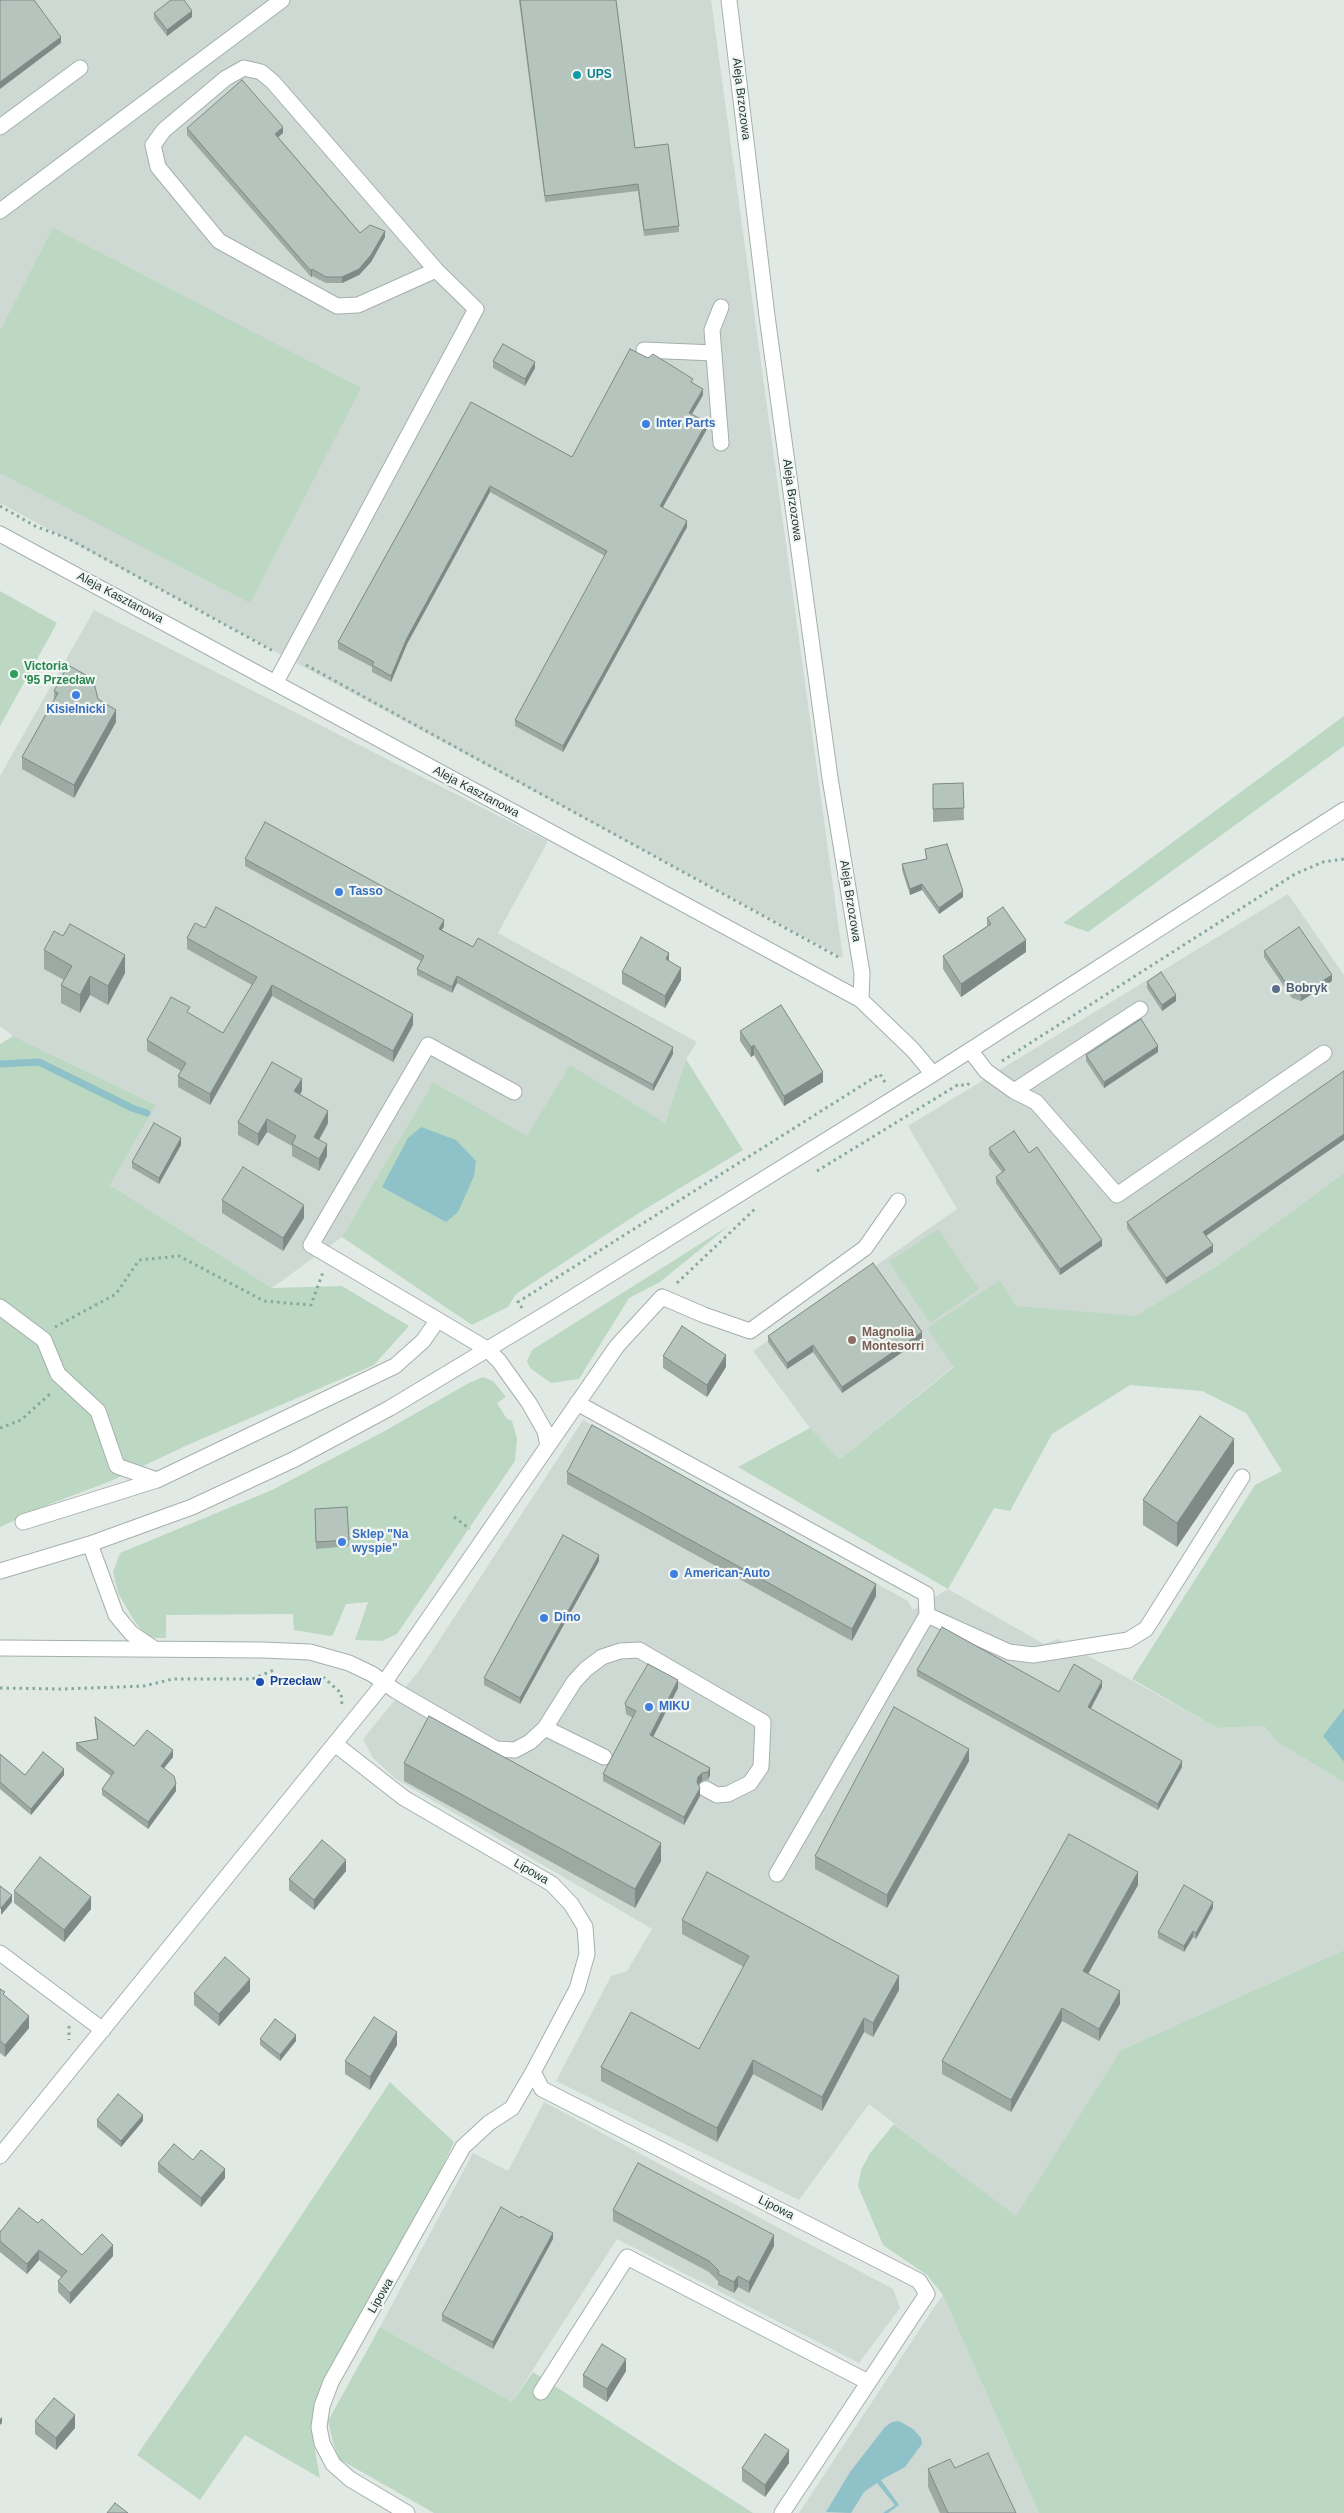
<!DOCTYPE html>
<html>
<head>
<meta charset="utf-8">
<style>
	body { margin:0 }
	canvas { display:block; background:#e1e9e5 }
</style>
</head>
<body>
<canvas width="1344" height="2513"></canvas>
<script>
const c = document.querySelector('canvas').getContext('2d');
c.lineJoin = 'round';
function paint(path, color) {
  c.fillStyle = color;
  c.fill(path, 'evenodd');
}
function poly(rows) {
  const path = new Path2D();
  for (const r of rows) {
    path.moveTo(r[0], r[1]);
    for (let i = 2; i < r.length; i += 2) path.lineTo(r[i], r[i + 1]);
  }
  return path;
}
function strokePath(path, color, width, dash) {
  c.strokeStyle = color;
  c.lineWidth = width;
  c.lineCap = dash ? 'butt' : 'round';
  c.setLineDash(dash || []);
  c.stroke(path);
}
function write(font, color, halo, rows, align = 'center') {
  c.font = font + ' Helvetica,sans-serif';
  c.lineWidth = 4.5;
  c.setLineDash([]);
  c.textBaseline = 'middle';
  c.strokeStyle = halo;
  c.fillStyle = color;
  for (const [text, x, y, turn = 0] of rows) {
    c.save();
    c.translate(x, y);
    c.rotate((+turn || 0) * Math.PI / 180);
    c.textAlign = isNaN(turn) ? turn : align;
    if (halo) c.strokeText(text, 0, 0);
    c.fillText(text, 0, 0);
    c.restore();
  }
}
const built = poly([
	[0,0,711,0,843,958,0,503],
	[94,610,548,841,498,933,697,1042,686,1059,665,1123,527,1137,433,1082,342,1237,272,1288,110,1185,156,1105,13,1036,0,1026,0,776],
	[1288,894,1344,975,1344,1173,1220,1264,1135,1317,1017,1306,1000,1280,954,1366,840,1459,810,1428,753,1351,957,1209,908,1126],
	[583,1420,908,1601,913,1610,948,1589,1044,1644,1058,1639,1217,1728,1264,1726,1277,1742,1344,1782,1344,1950,1121,2050,1016,2217,869,2104,799,2200,556,2081,611,1976,627,1971,652,1929,396,1779,373,1758,363,1739,421,1668],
	[544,2102,893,2289,900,2308,859,2363,617,2239,512,2402,380,2327,473,2153,508,2171],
	[943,2295,1039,2513,799,2513,933,2309]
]);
const green = poly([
	[53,228,361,388,250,603,0,473,0,331],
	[0,591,57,623,0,726],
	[1344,716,1344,746,1088,932,1063,923],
	[13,1036,156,1105,110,1185,272,1288,342,1286,409,1326,374,1365,192,1443,111,1481,50,1504,0,1527,0,1044],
	[686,1059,743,1150,642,1211,516,1294,508,1307,472,1325,342,1237,433,1082,527,1136,570,1065,665,1123],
	[1344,1173,1344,1708,1323,1736,1344,1762,1344,1782,1277,1742,1264,1726,1217,1728,1132,1679,1255,1485,1282,1471,1246,1413,1202,1391,1130,1385,1052,1434,1010,1511,994,1508,948,1589,738,1467,810,1428,840,1459,954,1367,927,1328,1000,1280,1017,1306,1136,1316,1220,1264],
	[730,1225,660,1282,629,1298,579,1379,551,1383,530,1368,527,1361,532,1350],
	[938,1229,979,1289,930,1323,889,1262],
	[483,1377,493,1381,506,1397,497,1403,507,1419,512,1421,517,1439,515,1461,397,1634,382,1641,355,1640,368,1602,346,1604,333,1635,330,1636,294,1630,293,1614,166,1615,166,1638,154,1638,144,1633,135,1622,118,1593,113,1572,120,1553,272,1490,381,1433,469,1383],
	[1344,1950,1344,2513,1039,2513,943,2295,927,2275,883,2245,858,2186,861,2170,870,2153,894,2124,1016,2216,1121,2050],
	[390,2082,454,2142,403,2248,316,2399,311,2427,320,2478,245,2435,200,2500,137,2455,257,2282],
	[380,2327,512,2402,533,2372,753,2513,434,2513,339,2459,333,2442,328,2421]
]);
const water = poly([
	[421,1127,456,1140,476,1161,474,1176,458,1212,446,1222,382,1187,408,1138],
	[1344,1708,1344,1762,1323,1736],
	[899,2421,913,2429,921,2438,922,2444,905,2467,881,2480,899,2505,888,2513,883,2513,895,2505,877,2483,864,2492,851,2513,826,2512,850,2472,885,2427,892,2422]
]);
const stream = poly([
	[0,1064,39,1062,132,1108,147,1113]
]);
const path = poly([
	[0,506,35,526,69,539,273,651],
	[306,665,840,958],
	[1002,1061,1295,874,1323,862,1344,859],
	[817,1171,959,1084,966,1086,972,1081],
	[677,1283,757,1207],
	[522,1308,518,1302,880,1074,886,1084],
	[55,1327,116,1294,139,1260,179,1256,264,1301,311,1305,323,1272],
	[0,1428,21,1420,52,1392],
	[454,1517,470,1529],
	[323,1677,341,1693,342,1705],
	[0,1688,62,1689,144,1686,173,1679,252,1679,274,1670],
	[69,2026,69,2040]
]);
const minor = poly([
	[729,0,767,316,830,778,862,973,861,1000],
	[0,127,80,68],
	[0,211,282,0],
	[644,350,714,353],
	[721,443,712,330,721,307],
	[0,534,861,1000,913,1050,933,1074],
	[276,682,476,309,436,270,273,82,261,72,244,68,226,78,164,130,153,145,158,167,219,241,337,306,358,305,436,270],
	[970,1050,986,1071,1014,1091,1036,1102,1117,1195,1324,1053],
	[1014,1091,1140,1009],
	[514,1092,428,1045,311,1245,487,1349,499,1361,529,1403,545,1431,548,1446],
	[0,1307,44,1340,58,1374,98,1411,117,1466,157,1480,395,1366,423,1341,437,1321],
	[577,1403,926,1594,927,1615,777,1874],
	[23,1522,157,1480],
	[90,1544,116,1615,131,1633,153,1648],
	[0,1571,90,1544,192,1507,295,1459,390,1408,551,1311,933,1074,1344,810],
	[927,1615,1009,1652,1033,1655,1128,1640,1146,1629,1242,1477],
	[0,1648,263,1650,310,1652,349,1663,372,1674,396,1691,496,1749,515,1750,530,1742,545,1728,604,1757],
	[545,1728,574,1682,586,1669,602,1657,620,1651,639,1650,763,1722,761,1767,750,1783,728,1794,717,1795,706,1789],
	[335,1744,404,1798,552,1884,571,1904,585,1927,587,1954,577,1989,533,2072,542,2089,919,2281,927,2294,782,2513],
	[0,1953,103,2030],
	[0,2156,384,1683,617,1346,662,1297,704,1315,750,1331,865,1248,898,1201],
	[541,2392,627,2257,868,2382],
	[407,2513,350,2479,333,2464,322,2443,319,2427,322,2406,331,2382,463,2147,489,2123,512,2108,533,2072]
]);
const wall = poly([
	[519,0,616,0,635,148,679,226,679,232,644,236,638,191,545,202],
	[154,13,192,17,167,36,154,19],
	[187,128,283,133,278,137,360,233,385,237,371,262,359,275,342,283,326,283,312,276,311,277,187,135],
	[493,361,535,368,525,386,493,368],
	[693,383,703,395,692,414,707,429,663,507,687,527,563,752,515,726,515,720,605,556,490,492,407,644,391,682,372,672,372,667,338,649,338,642,471,402,572,457],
	[54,691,98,699,116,722,74,798,22,769,22,757,54,699],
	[963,783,964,820,933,822,933,784],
	[925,849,963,897,939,914,922,890,910,895,902,870,902,864,926,859],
	[245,859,444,926,442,930,673,1054,653,1091,457,983,452,993,417,975,417,969,421,961,245,866],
	[987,918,1026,952,961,997,943,969,943,956,987,926],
	[205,928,413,1025,393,1062,272,996,210,1105,178,1087,178,1076,181,1071,147,1051,147,1040,190,1014,223,1033,252,985,187,949,187,938],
	[44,950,125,973,108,1005,90,995,80,1013,61,1003,61,985,64,980,44,969],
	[1264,951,1332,981,1301,1001,1292,998,1264,957],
	[669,961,681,980,665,1008,622,984,622,972],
	[1147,982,1176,1001,1162,1011,1147,988],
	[740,1031,823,1082,784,1106,754,1055,751,1057,740,1041],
	[1158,1052,1104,1088,1086,1061,1086,1055],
	[1344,1071,1344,1140,1206,1236,1213,1252,1166,1284,1127,1228,1127,1222],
	[302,1091,299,1094,328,1123,319,1140,327,1156,319,1171,292,1156,292,1146,267,1132,258,1146,238,1135,238,1122],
	[181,1145,159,1184,132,1168,132,1162],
	[989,1148,1029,1153,1102,1246,1060,1275,996,1183,996,1177,1002,1172,989,1155],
	[222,1200,304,1218,283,1251,222,1213],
	[768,1336,922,1339,842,1393,813,1352,787,1369,768,1342],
	[663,1356,726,1367,707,1397,663,1368],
	[1234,1463,1177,1547,1143,1525,1143,1500],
	[567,1472,876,1596,852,1641,567,1484],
	[315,1515,349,1540,349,1546,316,1549],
	[599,1561,520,1704,484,1685,484,1678],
	[917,1670,1059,1692,1102,1687,1090,1709,1182,1767,1158,1810,917,1676],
	[678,1688,653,1737,710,1768,710,1775,708,1780,702,1781,698,1784,700,1796,684,1825,603,1781,603,1774,633,1718,626,1714,625,1703],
	[95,1717,134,1746,173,1757,164,1768,176,1791,148,1829,102,1795,102,1789,111,1776,76,1750,76,1743,97,1739,95,1723],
	[0,1754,25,1775,64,1775,31,1815,0,1789],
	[969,1761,887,1908,815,1869,815,1856],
	[404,1763,661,1861,635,1908,404,1781],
	[346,1871,314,1910,289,1890,289,1879],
	[1138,1885,1088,1974,1120,2004,1099,2041,1062,2021,1011,2112,942,2074,942,2061],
	[14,1891,91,1909,64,1942,14,1903],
	[1213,1908,1196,1939,1193,1937,1184,1952,1158,1938,1158,1932],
	[682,1920,899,1990,873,2037,864,2032,822,2111,753,2074,717,2142,601,2081,601,2067,699,2049,744,1967,682,1934],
	[0,1989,5,1996,29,2028,5,2057,0,2053],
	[250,1991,219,2026,194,2005,194,1993],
	[260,2039,296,2041,280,2061,260,2045],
	[397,2045,370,2090,345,2074,345,2061],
	[97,2120,143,2121,121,2147,97,2127],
	[158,2163,225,2178,201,2207,158,2172],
	[613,2210,774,2246,749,2293,738,2287,734,2293,718,2285,718,2281,709,2272,613,2221],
	[38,2223,82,2255,113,2256,70,2304,58,2292,58,2281,61,2277,39,2260,27,2274,0,2252,0,2232],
	[553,2239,493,2349,442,2321,442,2315],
	[626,2371,607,2402,583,2387,583,2375],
	[35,2421,75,2428,56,2450,35,2434],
	[789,2463,765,2497,742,2481,742,2468],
	[955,2468,1016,2513,940,2513,928,2487,928,2469]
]);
const shadedWall = poly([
	[192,11,192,17,167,36,167,30],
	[61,37,61,43,0,89,0,82],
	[283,127,283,133,275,140,275,134],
	[385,231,385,237,371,262,359,275,342,283,342,277],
	[312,269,312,276,311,277,311,271],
	[535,362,535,368,525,386,525,379],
	[703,389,703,395,689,419,689,413],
	[707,422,707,429,660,512,660,506],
	[490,486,490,492,407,644,391,682,391,676,407,638],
	[687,521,687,527,563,752,563,746],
	[116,710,116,722,74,798,74,785],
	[922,884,922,890,910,895,910,889],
	[963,891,963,897,939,914,939,908],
	[444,920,444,926,439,935,439,929],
	[1026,940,1026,952,961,997,961,984],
	[669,953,669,966,666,959],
	[125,955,125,973,108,1005,108,986],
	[681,968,681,980,665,1008,665,996],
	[1332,975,1332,981,1301,1001,1301,994],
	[90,976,90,995,80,1013,80,995],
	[457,976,457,983,452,993,452,987],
	[272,985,272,996,210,1105,210,1094],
	[1176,995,1176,1001,1162,1011,1162,1005],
	[413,1014,413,1025,393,1062,393,1051],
	[754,1045,754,1055,751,1057,751,1047],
	[1158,1046,1158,1052,1104,1088,1104,1082],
	[673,1047,673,1054,653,1091,653,1085],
	[823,1072,823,1082,784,1106,784,1096],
	[302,1079,302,1091,294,1104,294,1091],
	[328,1111,328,1123,314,1149,314,1137],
	[267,1119,267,1132,258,1146,258,1134],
	[1344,1134,1344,1140,1203,1238,1203,1232],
	[181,1138,181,1145,159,1184,159,1178],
	[327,1144,327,1156,319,1171,319,1159],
	[304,1205,304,1218,283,1251,283,1238],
	[1102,1240,1102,1246,1060,1275,1060,1269],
	[1213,1245,1213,1252,1166,1284,1166,1278],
	[922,1332,922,1339,842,1393,842,1387],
	[813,1345,813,1352,787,1369,787,1363],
	[726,1355,726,1367,707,1397,707,1385],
	[1234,1439,1234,1463,1177,1547,1177,1523],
	[599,1555,599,1561,520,1704,520,1698],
	[876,1584,876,1596,852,1641,852,1629],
	[678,1680,678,1688,650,1743,650,1735],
	[1102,1681,1102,1687,1088,1714,1088,1707],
	[969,1749,969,1761,887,1908,887,1895],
	[173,1750,173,1757,161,1772,161,1766],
	[1182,1761,1182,1767,1158,1810,1158,1804],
	[710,1768,710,1775,708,1780,708,1772],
	[64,1769,64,1775,31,1815,31,1809],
	[702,1773,702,1781,698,1785,697,1782,698,1777],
	[176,1784,176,1791,148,1829,148,1822],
	[700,1788,700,1796,684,1825,684,1817],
	[661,1843,661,1861,635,1908,635,1889],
	[346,1860,346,1871,314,1910,314,1900],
	[1138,1872,1138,1885,1083,1983,1083,1971],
	[12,1895,12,1902,1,1915,1,1908],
	[91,1897,91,1909,64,1942,64,1930],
	[1213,1902,1213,1908,1196,1939,1196,1933],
	[1193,1931,1193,1937,1184,1952,1184,1946],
	[899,1976,899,1990,873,2037,873,2023],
	[250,1979,250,1991,219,2026,219,2014],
	[1120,1991,1120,2004,1099,2041,1099,2029],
	[1062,2008,1062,2021,1011,2112,1011,2100],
	[29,2016,29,2028,5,2057,5,2045],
	[864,2018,864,2032,822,2111,822,2097],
	[397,2032,397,2045,370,2090,370,2077],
	[296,2035,296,2041,280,2061,280,2055],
	[753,2060,753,2074,717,2142,717,2128],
	[143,2115,143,2121,121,2147,121,2141],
	[225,2169,225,2178,201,2207,201,2198],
	[553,2233,553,2239,493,2349,493,2342],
	[774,2235,774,2246,749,2293,749,2282],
	[113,2245,113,2256,70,2304,70,2293],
	[39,2250,39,2260,27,2274,27,2264],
	[738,2276,738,2287,734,2293,734,2282],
	[626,2359,626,2371,607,2402,607,2389],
	[75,2415,75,2428,56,2450,56,2438],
	[2,2417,2,2423,0,2425,0,2419],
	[789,2450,789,2463,765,2497,765,2485]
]);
const building = poly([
	[0,0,34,0,61,37,0,82,0,0],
	[171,0,184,0,192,11,167,30,154,13,171,0],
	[520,0,616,0,635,148,668,144,679,226,644,230,638,184,545,196,520,0],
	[242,80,283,127,275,134,360,233,370,225,385,231,371,255,359,269,342,277,326,277,312,269,311,271,187,128,242,80],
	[503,344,535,362,525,379,493,361,503,344],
	[630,349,648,358,653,354,693,379,691,382,703,389,689,413,707,422,660,506,687,521,563,746,515,720,607,551,490,486,407,638,391,676,372,665,374,662,338,642,471,402,572,457,630,349],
	[68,665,93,679,98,699,116,710,74,785,22,757,58,693,54,691,68,665],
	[963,783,964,808,933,809,933,784,963,783],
	[265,822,444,920,439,929,473,947,478,938,673,1047,653,1085,457,976,452,987,417,969,424,956,245,859,265,822],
	[947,844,963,891,939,908,922,884,910,889,902,864,927,859,925,849,947,844],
	[216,907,413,1014,393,1051,272,985,210,1094,178,1076,186,1063,147,1040,171,997,190,1007,187,1012,223,1033,257,977,187,938,195,923,205,928,216,907],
	[1003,907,1026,940,961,984,943,956,991,924,987,918,1003,907],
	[70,924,125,955,108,986,90,976,80,995,61,985,72,966,44,950,54,931,63,936,70,924],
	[1299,927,1332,975,1301,994,1292,992,1264,951,1299,927],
	[641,937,669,953,666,959,681,968,665,996,622,972,641,937],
	[1161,972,1176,995,1162,1005,1147,982,1161,972],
	[781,1005,823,1072,784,1096,754,1045,751,1047,740,1031,781,1005],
	[1141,1019,1158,1046,1104,1082,1086,1055,1141,1019],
	[272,1062,302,1079,294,1091,328,1111,314,1137,327,1144,319,1159,292,1144,296,1136,267,1119,258,1134,238,1122,272,1062],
	[1344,1071,1344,1134,1203,1232,1213,1245,1166,1278,1127,1222,1344,1071],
	[154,1123,181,1138,159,1178,132,1162,154,1123],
	[1014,1131,1029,1153,1037,1147,1102,1240,1060,1269,996,1177,1005,1170,989,1148,1014,1131],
	[243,1167,304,1205,283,1238,222,1200,243,1167],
	[873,1263,922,1332,842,1387,813,1345,787,1363,768,1336,873,1263],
	[682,1326,726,1355,707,1385,663,1356,682,1326],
	[1200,1416,1234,1439,1177,1523,1143,1500,1200,1416],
	[592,1425,876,1584,852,1629,567,1472,592,1425],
	[347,1507,349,1540,316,1542,315,1509,347,1507],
	[563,1535,599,1555,520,1698,484,1678,563,1535],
	[942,1627,1059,1692,1074,1664,1102,1681,1088,1707,1182,1761,1158,1804,917,1670,942,1627],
	[648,1664,678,1680,650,1735,710,1768,708,1772,702,1773,698,1777,697,1782,700,1788,684,1817,603,1774,636,1711,626,1706,625,1703,648,1664],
	[894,1707,969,1749,887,1895,815,1856,894,1707],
	[429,1716,661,1843,635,1889,404,1763,429,1716],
	[95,1717,134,1746,147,1730,173,1750,161,1766,174,1776,176,1784,148,1822,102,1789,114,1772,76,1743,98,1739,95,1717],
	[43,1752,64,1769,31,1809,0,1782,0,1754,25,1775,43,1752],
	[1069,1834,1138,1872,1083,1971,1120,1991,1099,2029,1062,2008,1011,2100,942,2061,1069,1834],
	[322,1840,346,1860,314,1900,289,1879,322,1840],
	[40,1857,91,1897,64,1930,14,1891,40,1857],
	[707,1872,899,1976,873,2023,864,2018,822,2097,753,2060,717,2128,601,2067,631,2012,699,2049,749,1956,682,1920,707,1872],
	[1184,1885,1213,1902,1196,1933,1193,1931,1184,1946,1158,1932,1184,1885],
	[0,1886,12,1895,1,1908,0,1908,0,1886],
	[225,1957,250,1979,219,2014,194,1993,225,1957],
	[0,1989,5,1992,3,1994,29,2016,5,2045,0,2041,0,1989],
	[374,2017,397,2032,370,2077,345,2061,374,2017],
	[275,2019,296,2035,280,2055,260,2039,275,2019],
	[118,2094,143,2115,121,2141,97,2120,118,2094],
	[174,2144,193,2160,201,2150,225,2169,201,2198,158,2163,174,2144],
	[638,2163,774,2235,749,2282,738,2276,734,2282,718,2274,719,2271,709,2261,613,2210,638,2163],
	[501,2207,520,2218,521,2216,553,2233,493,2342,442,2315,501,2207],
	[19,2208,38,2223,42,2219,82,2255,102,2234,113,2245,70,2293,58,2281,67,2271,39,2250,27,2264,0,2241,0,2232,19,2208],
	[602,2344,626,2359,607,2389,583,2375,602,2344],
	[54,2398,75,2415,56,2438,35,2421,54,2398],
	[765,2434,789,2450,765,2485,742,2468,765,2434],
	[988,2453,1016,2513,948,2513,928,2469,950,2459,955,2468,988,2453],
	[115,2503,128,2513,107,2513,115,2503]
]);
const markers = [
	[577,75,5,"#0f9aa8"],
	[646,424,5,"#3f7fe0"],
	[14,674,5,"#2e9e5b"],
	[76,695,5,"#3f7fe0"],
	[339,892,5,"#3f7fe0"],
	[1276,989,5,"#5c6f8a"],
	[852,1340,5,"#8d6e63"],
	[342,1542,5,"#3f7fe0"],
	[674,1574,5,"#3f7fe0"],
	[544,1618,5,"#3f7fe0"],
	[260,1682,5,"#1a4fb4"],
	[649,1707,5,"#3f7fe0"]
];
const cultureNames = [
	["UPS",587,75]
];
const streetNames = [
	["Aleja Brzozowa",741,99,83],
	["Aleja Brzozowa",792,500,82],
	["Aleja Kasztanowa",120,598,28],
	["Aleja Kasztanowa",476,792,28],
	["Aleja Brzozowa",850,901,81],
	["Lipowa",531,1872,30],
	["Lipowa",776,2208,27],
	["Lipowa",381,2296,-60]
];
const shopNames = [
	["Inter Parts",656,424],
	["Kisielnicki",76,710,"center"],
	["Tasso",349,892],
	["Sklep \"Na",352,1535],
	["wyspie\"",352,1549],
	["American-Auto",684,1574],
	["Dino",554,1618],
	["MIKU",659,1707]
];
const leisureNames = [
	["Victoria",24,667],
	["'95 Przecław",24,681]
];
const serviceNames = [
	["Bobryk",1286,989]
];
const educationNames = [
	["Magnolia",862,1333],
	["Montesorri",862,1347]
];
const transitNames = [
	["Przecław",270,1682]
];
paint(built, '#cfd9d4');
paint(green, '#bcd8c3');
paint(water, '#8fc1c8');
strokePath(stream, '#8fc1c8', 7);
strokePath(minor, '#a4b0ac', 17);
strokePath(path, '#85a99d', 3, [2.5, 4]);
strokePath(minor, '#fff', 15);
paint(wall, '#9da9a3');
paint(shadedWall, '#7f8985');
paint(building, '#b6c4be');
strokePath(building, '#7f8985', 1);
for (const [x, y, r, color] of markers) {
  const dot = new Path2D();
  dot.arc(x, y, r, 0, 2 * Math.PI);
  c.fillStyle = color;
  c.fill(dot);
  strokePath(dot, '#f1f6f3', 2);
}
write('bold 12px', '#0d838f', '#f1f6f3', cultureNames, 'left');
write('12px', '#233832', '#f1f6f3', streetNames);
write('bold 12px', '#366cbe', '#f1f6f3', shopNames, 'left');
write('bold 12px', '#27864d', '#f1f6f3', leisureNames, 'left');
write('bold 12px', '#4e5e75', '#f1f6f3', serviceNames, 'left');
write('bold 12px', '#785e54', '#f1f6f3', educationNames, 'left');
write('bold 12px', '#164399', '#f1f6f3', transitNames, 'left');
</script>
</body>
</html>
